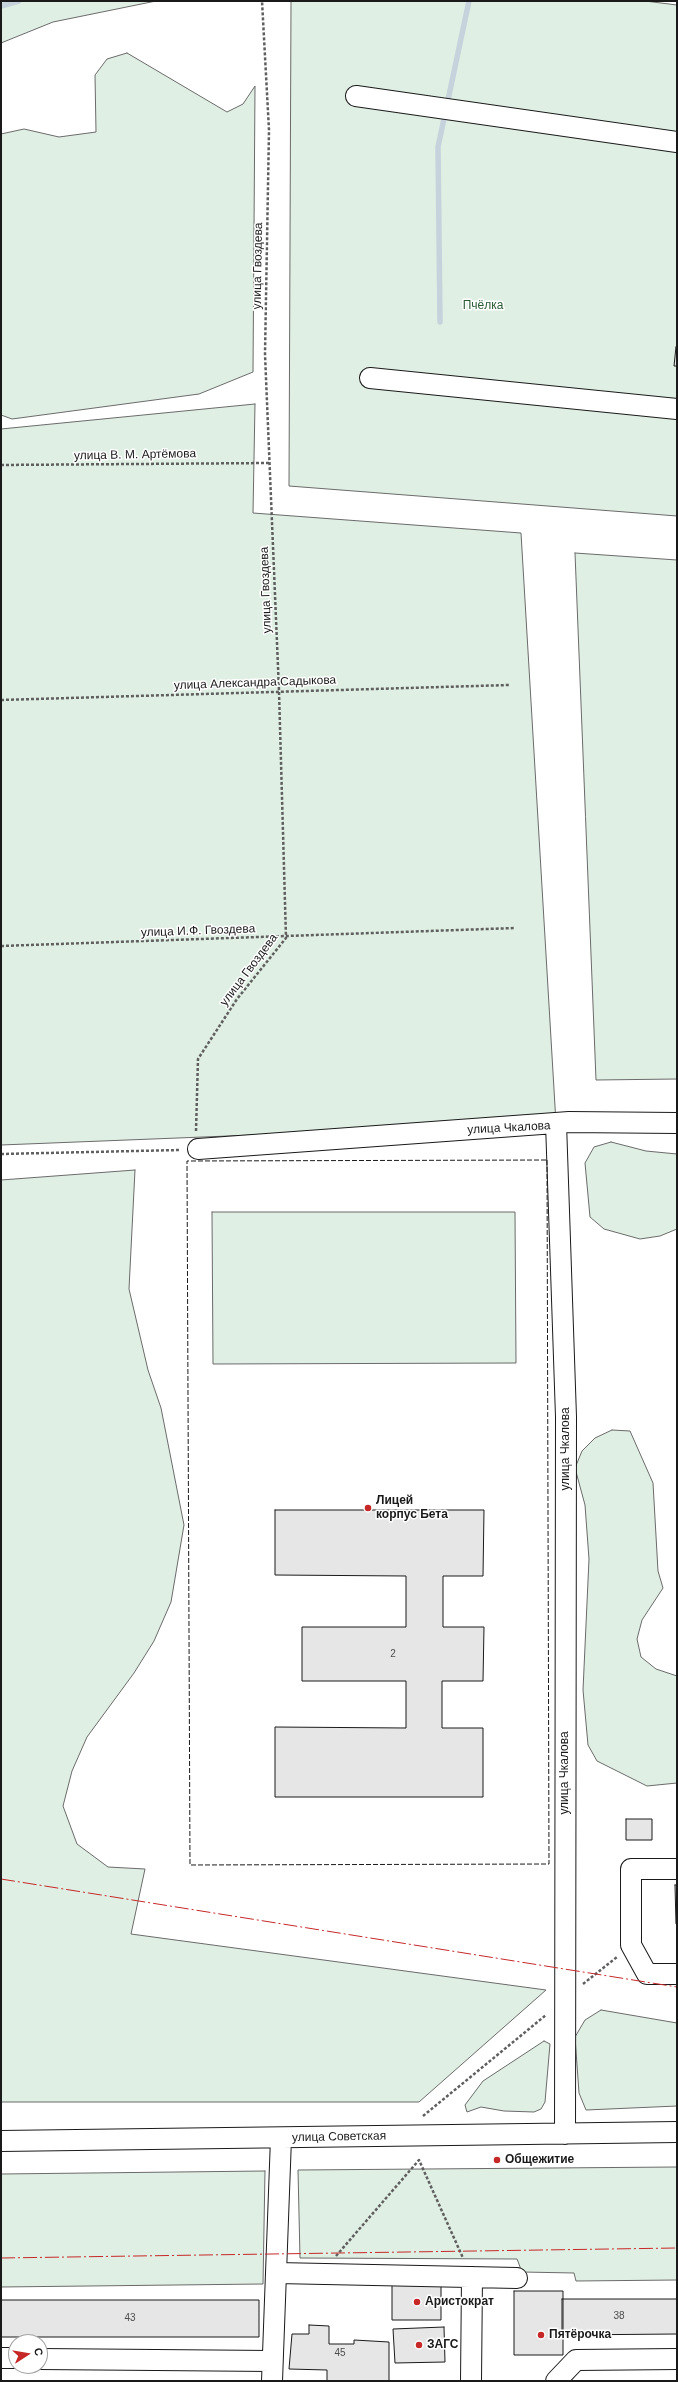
<!DOCTYPE html>
<html>
<head>
<meta charset="utf-8">
<style>
	body { margin:0 }
	#map { position:relative; width:678px; height:2382px; overflow:hidden; background:#fff; font-family:Helvetica,sans-serif }
	canvas { display:block }
	.frame { position:absolute; inset:0; border:2px solid #1a1a1a; pointer-events:none }
	.north { position:absolute; left:8px; top:2334px; width:40px; height:40px; box-sizing:border-box; background:#fff; border:1px solid #a3a3a3; border-radius:50%; rotate:78deg; font-size:11px; font-weight:700; line-height:16px; text-align:center; color:#1a1a1a }
	.north::after { content:''; display:block; margin:auto; width:14px; height:18px; background:#c62828; clip-path:polygon(50% 0,100% 100%,50% 72%,0 100%) }
</style>
</head>
<body>
<div id="map">
<canvas width="678" height="2382"></canvas>
<div class="frame"></div>
<div class="north">С</div>
</div>
<script>
const c = document.querySelector('canvas').getContext('2d');
c.lineJoin = 'round';
function paint(path, color) {
  c.fillStyle = color;
  c.fill(path, 'evenodd');
}
function poly(rows) {
  const path = new Path2D();
  for (const r of rows) {
    path.moveTo(r[0], r[1]);
    for (let i = 2; i < r.length; i += 2) path.lineTo(r[i], r[i + 1]);
  }
  return path;
}
function strokePath(path, color, width, dash) {
  c.strokeStyle = color;
  c.lineWidth = width;
  c.lineCap = dash ? 'butt' : 'round';
  c.setLineDash(dash || []);
  c.stroke(path);
}
function write(font, color, halo, rows, align = 'center') {
  c.font = font + ' Helvetica,sans-serif';
  c.lineWidth = 3;
  c.setLineDash([]);
  c.textBaseline = 'middle';
  c.strokeStyle = halo;
  c.fillStyle = color;
  for (const [text, x, y, turn = 0] of rows) {
    c.save();
    c.translate(x, y);
    c.rotate((+turn || 0) * Math.PI / 180);
    c.textAlign = isNaN(turn) ? turn : align;
    if (halo) c.strokeText(text, 0, 0);
    c.fillText(text, 0, 0);
    c.restore();
  }
}
const green = poly([
	[1,1,156,1,53,22,1,43,1,1],
	[291,1,645,1,677,5,677,516,289,486,291,1],
	[127,53,227,112,243,104,255,86,253,372,199,394,12,419,1,415,1,134,24,129,59,137,96,132,95,75,107,59,127,53],
	[255,404,253,513,521,533,556,1123,1,1145,1,429,255,404],
	[575,553,677,560,677,1079,596,1080,575,553],
	[611,1142,646,1151,677,1154,677,1229,660,1236,640,1239,604,1229,590,1217,585,1163,594,1147,611,1142],
	[135,1170,129,1289,148,1370,161,1408,184,1525,171,1602,154,1641,134,1673,87,1737,72,1771,63,1806,77,1844,108,1867,145,1869,131,1934,546,1990,419,2102,1,2102,1,1180,135,1170],
	[212,1212,515,1212,516,1363,213,1364,212,1212],
	[612,1430,630,1431,653,1483,658,1571,663,1588,642,1620,637,1639,641,1657,656,1669,677,1676,677,1783,647,1786,597,1761,588,1745,583,1690,589,1559,585,1505,575,1468,582,1451,595,1438,612,1430],
	[601,2010,677,2023,677,2106,586,2110,579,2093,575,2037,585,2020,601,2010],
	[544,2041,550,2044,545,2102,541,2109,534,2112,504,2111,481,2107,467,2112,465,2105,483,2081,544,2041],
	[677,2167,677,2280,576,2281,574,2273,522,2272,517,2259,300,2258,298,2170,677,2167],
	[265,2171,263,2284,1,2287,1,2174,265,2171]
]);
const stream = poly([
	[1,6,19,1],
	[440,322,438,147,469,1]
]);
const building = poly([
	[676,347,677,347,677,366,674,366,676,347],
	[275,1510,484,1510,483,1576,443,1576,443,1627,484,1627,483,1681,442,1681,442,1728,483,1728,483,1797,275,1797,275,1727,406,1728,406,1681,302,1681,302,1627,406,1627,406,1576,275,1575,275,1510],
	[626,1819,652,1819,652,1840,626,1840,626,1819],
	[675,1885,677,1885,677,1924,676,1924,675,1885],
	[392,2284,441,2284,441,2320,392,2320,392,2284],
	[514,2291,563,2291,563,2355,514,2355,514,2291],
	[562,2299,677,2299,677,2334,562,2335,562,2299],
	[1,2300,259,2300,259,2337,1,2337,1,2300],
	[309,2325,329,2326,329,2344,354,2344,354,2340,389,2342,389,2381,327,2381,327,2370,289,2369,292,2334,309,2334,309,2325],
	[444,2327,445,2362,395,2363,393,2329,444,2327]
]);
const path = poly([
	[1,465,270,463],
	[1,700,509,685],
	[1,946,515,928],
	[196,1131,198,1059,237,999,286,938,279,691,265,354,269,130,262,1],
	[1,1154,180,1150],
	[583,1984,617,1957],
	[423,2116,546,2015],
	[336,2256,419,2160,463,2258]
]);
const minor = poly([
	[356,96,677,142],
	[370,378,677,409],
	[556,1123,566,1417,565,2134],
	[198,1149,569,1122,677,1123],
	[677,1869,631,1869,631,1945,647,1974,677,1974],
	[1,2141,677,2132],
	[277,2273,517,2278],
	[1,2358,16,2358],
	[40,2359,271,2361],
	[272,2381,281,2138],
	[471,2381,472,2277],
	[556,2381,576,2360,677,2359]
]);
const fence = poly([
	[547,1160,549,1864,190,1865,187,1161,547,1160]
]);
const power = poly([
	[1,1879,677,1987],
	[1,2258,677,2248]
]);
const markers = [
	[368,1508,4,"#c62828"],
	[497,2160,4,"#c62828"],
	[417,2302,4,"#c62828"],
	[541,2335,4,"#c62828"],
	[419,2345,4,"#c62828"]
];
const numberNames = [
	["2",393,1654],
	["38",619,2316],
	["43",130,2318],
	["45",340,2353]
];
const streetNames = [
	["улица Гвоздева",258,266,-89],
	["улица В. М. Артёмова",135,455,-1],
	["улица Гвоздева",266,590,-92],
	["улица Александра Садыкова",255,683,-2],
	["улица И.Ф. Гвоздева",198,931,-2],
	["улица Гвоздева",249,970,-53],
	["улица Чкалова",509,1128,-3],
	["улица Чкалова",566,1449,-90],
	["улица Чкалова",565,1773,-90],
	["улица Советская",339,2137,-1]
];
const parkNames = [
	["Пчёлка",483,306]
];
const poiNames = [
	["Лицей",376,1501],
	["корпус Бета",376,1515],
	["Общежитие",505,2160],
	["Аристократ",425,2302],
	["Пятёрочка",549,2335],
	["ЗАГС",427,2345]
];
paint(green, '#e0efe3');
strokePath(green, '#6a6a6a', 1);
strokePath(stream, '#c6d2dc', 5.5);
paint(building, '#e6e6e6');
strokePath(building, '#1a1a1a', 1);
strokePath(minor, '#1a1a1a', 22);
strokePath(path, '#5f5f5f', 2.5, [3, 2]);
strokePath(minor, '#fff', 20);
strokePath(fence, '#1a1a1a', 1, [5, 2]);
strokePath(power, '#c62828', 1, [14, 3, 2, 3]);
for (const [x, y, r, color] of markers) {
  const dot = new Path2D();
  dot.arc(x, y, r, 0, 2 * Math.PI);
  c.fillStyle = color;
  c.fill(dot);
  strokePath(dot, '#fff', 1.5);
}
write('10px', '#4d4d4d', null, numberNames);
write('12px', '#1a1a1a', '#fff', streetNames);
write('12px', '#2b5a34', '#fff', parkNames);
write('bold 12px', '#1a1a1a', '#fff', poiNames, 'left');
</script>
</body>
</html>
